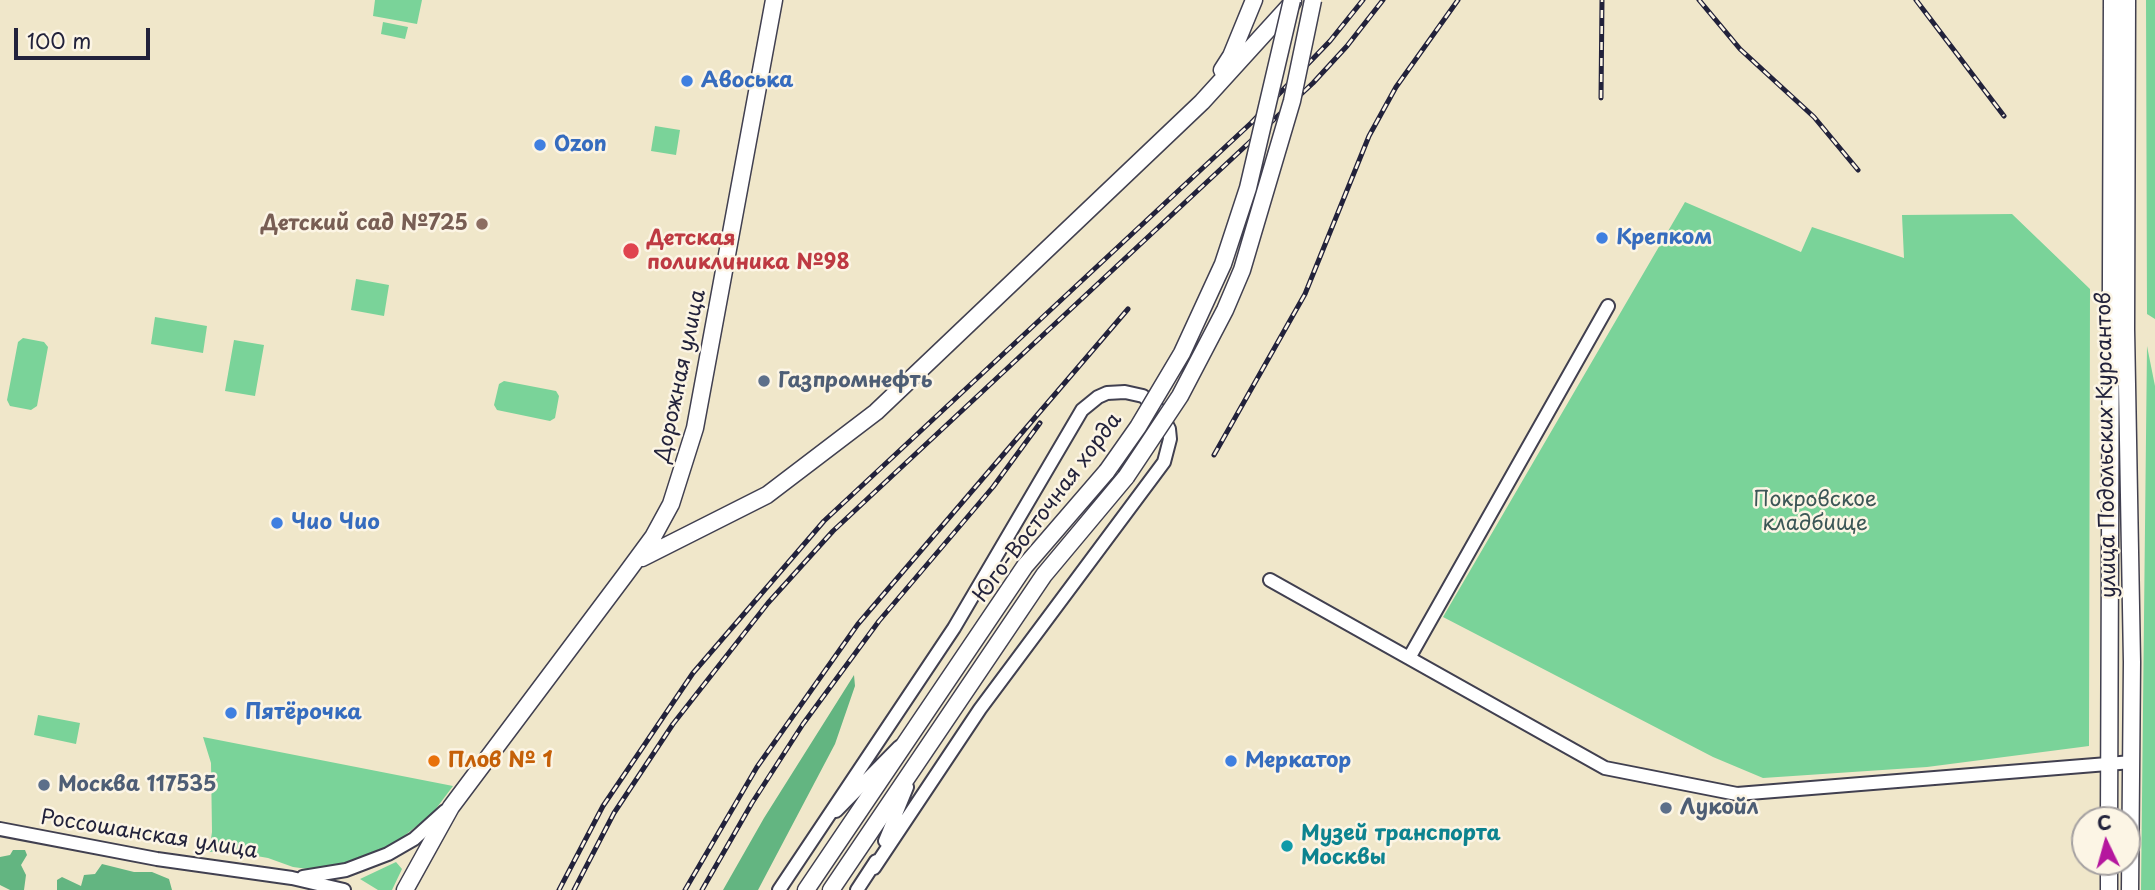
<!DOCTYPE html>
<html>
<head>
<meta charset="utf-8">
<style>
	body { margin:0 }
	#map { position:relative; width:2155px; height:890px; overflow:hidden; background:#f0e7ca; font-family:"Playpen Sans",sans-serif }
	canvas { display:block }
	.north { position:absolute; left:2071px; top:806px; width:70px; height:70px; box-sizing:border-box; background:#fcf5e5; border:2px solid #a5a1a1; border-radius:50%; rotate:355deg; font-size:19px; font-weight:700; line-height:28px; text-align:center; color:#22223b }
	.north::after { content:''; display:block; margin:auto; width:24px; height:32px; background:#b5179e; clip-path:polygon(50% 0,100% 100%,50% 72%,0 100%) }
	.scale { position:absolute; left:14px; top:28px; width:136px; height:32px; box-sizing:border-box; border:4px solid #22223b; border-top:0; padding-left:9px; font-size:21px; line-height:24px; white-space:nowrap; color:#22223b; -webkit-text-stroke:5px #fcf5e5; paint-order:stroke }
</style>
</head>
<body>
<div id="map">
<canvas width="2155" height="890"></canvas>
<div class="north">С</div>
<div class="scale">100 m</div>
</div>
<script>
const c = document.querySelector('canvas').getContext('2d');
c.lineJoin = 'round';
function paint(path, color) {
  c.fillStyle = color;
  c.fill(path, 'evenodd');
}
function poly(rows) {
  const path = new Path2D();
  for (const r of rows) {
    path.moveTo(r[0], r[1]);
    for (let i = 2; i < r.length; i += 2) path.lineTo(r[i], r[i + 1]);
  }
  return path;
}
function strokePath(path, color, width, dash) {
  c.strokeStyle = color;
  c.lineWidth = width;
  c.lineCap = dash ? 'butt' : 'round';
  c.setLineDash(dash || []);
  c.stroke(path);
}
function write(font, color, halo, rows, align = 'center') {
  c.font = font + ' "Playpen Sans",sans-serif';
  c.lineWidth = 5;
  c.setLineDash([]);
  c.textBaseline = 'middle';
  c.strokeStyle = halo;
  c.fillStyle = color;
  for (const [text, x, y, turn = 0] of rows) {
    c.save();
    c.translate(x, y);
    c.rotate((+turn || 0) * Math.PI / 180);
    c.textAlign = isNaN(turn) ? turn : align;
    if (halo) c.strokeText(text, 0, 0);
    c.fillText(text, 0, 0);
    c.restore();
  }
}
const green = poly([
	[375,0,422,0,417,24,373,16],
	[2146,0,2155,0,2155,319,2147,314],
	[383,22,408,27,405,39,381,34],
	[655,126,680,130,676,155,651,151],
	[1685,202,1801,252,1812,227,1904,258,1902,215,2012,214,2090,289,2089,746,1927,767,1763,778,1713,757,1443,617],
	[356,279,389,285,384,316,351,310],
	[155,317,207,326,203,353,151,344],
	[23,338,44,342,48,347,37,406,31,410,10,406,7,400,18,342],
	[234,340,264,345,255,396,225,391],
	[2147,346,2155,386,2155,890,2141,890],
	[504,381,556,391,559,396,555,418,550,421,497,410,494,405,499,384],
	[38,715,80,723,76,744,34,735],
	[203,737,453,786,432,814,395,843,346,865,323,871,293,867,268,858,228,851,209,852,212,832,211,763],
	[396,862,402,869,392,890,378,890,360,879]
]);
const forest = poly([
	[854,675,855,686,835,744,758,890,723,890,764,818],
	[13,850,25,850,27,855,21,865,26,875,24,890,10,890,0,885,0,857,10,855],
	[102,864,134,872,152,872,169,879,172,890,57,890,57,880,62,877,81,886,84,875,95,874]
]);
const minor = poly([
	[1270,580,1605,768,1737,794,2132,762],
	[1409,658,1608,306],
	[836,811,899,747],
	[0,829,157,859,292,878,344,890],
	[885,841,907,787],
	[303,877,346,870,388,854,414,839,445,811],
	[779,890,954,628,1082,410,1098,397,1107,393,1125,392,1143,396,1160,411,1169,429,1170,439,1164,462,980,709,874,868],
	[857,890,876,861]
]);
const major = poly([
	[2127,0,2126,329,2132,662,2130,890],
	[1222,70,1231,56,1254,0],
	[642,558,767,495,876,412,1202,102,1293,2],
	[2109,820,2112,0],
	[2109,862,2109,890],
	[405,890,451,807,625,575,653,537,671,504,695,428,774,0],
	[806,890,1025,566,1107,471],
	[831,890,1044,575,1126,477]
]);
const rail = poly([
	[1699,0,1740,49,1814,117,1858,170],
	[1916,0,2004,116],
	[1601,98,1602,0],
	[1214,455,1305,294,1369,136,1396,87,1458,0],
	[559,890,603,806,693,673,824,521,1251,123,1330,41,1363,0],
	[574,890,614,813,673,724,768,603,833,531,1313,83,1347,46,1383,0],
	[685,890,757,767,858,624,1128,309],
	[702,890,752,803,803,724,879,621,993,487,1040,423]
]);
const majorBridge = poly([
	[1107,471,1138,427,1182,353,1223,264,1248,188,1292,0],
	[1126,477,1180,396,1225,310,1242,270,1292,101,1313,0]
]);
const markers = [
	[687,81,7,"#3f7fe0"],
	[540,145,7,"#3f7fe0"],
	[482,224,7,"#8d6e63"],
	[1602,238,7,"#3f7fe0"],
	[631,251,9,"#e0444e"],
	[764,381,7,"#5c6f8a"],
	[277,523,7,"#3f7fe0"],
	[231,713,7,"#3f7fe0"],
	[434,761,7,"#e8710a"],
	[1231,761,7,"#3f7fe0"],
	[44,785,7,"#5c6f8a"],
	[1666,808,7,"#5c6f8a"],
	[1287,846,7,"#0f9aa8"]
];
const shopNames = [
	["Авоська",701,81],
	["Ozon",554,145],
	["Крепком",1616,238],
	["Чио Чио",291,523],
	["Пятёрочка",245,713],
	["Меркатор",1245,761]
];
const educationNames = [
	["Детский сад №725",468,224]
];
const healthNames = [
	["Детская",647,239],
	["поликлиника №98",647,263]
];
const streetNames = [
	["Дорожная улица",681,376,-78],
	["улица Подольских Курсантов",2107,445,-91],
	["Юго-Восточная хорда",1048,508,-53],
	["Россошанская улица",149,835,9]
];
const serviceNames = [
	["Газпромнефть",778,381],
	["Москва 117535",58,785],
	["Лукойл",1680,808]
];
const parkNames = [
	["Покровское",1815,500],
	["кладбище",1815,524]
];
const foodNames = [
	["Плов № 1",448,761]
];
const cultureNames = [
	["Музей транспорта",1301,834],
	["Москвы",1301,858]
];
paint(green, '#7ad399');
paint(forest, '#63b581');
strokePath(minor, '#414050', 16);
strokePath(major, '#414050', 19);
strokePath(minor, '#fff', 12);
strokePath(major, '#fff', 16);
strokePath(rail, '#22223b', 5);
strokePath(rail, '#fcf5e5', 2.5, [8]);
strokePath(majorBridge, '#414050', 19, []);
strokePath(majorBridge, '#fff', 16);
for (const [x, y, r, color] of markers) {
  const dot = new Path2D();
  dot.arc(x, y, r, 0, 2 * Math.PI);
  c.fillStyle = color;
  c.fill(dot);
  strokePath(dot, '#fcf5e5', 2.5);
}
write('bold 21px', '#366cbe', '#fcf5e5', shopNames, 'left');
write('bold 21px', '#785e54', '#fcf5e5', educationNames, 'right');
write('bold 21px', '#be3a42', '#fcf5e5', healthNames, 'left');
write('21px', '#22223b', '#fcf5e5', streetNames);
write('bold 21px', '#4e5e75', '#fcf5e5', serviceNames, 'left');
write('21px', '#3c5757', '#fcf5e5', parkNames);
write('bold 21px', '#c56008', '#fcf5e5', foodNames, 'left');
write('bold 21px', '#0d838f', '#fcf5e5', cultureNames, 'left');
</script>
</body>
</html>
